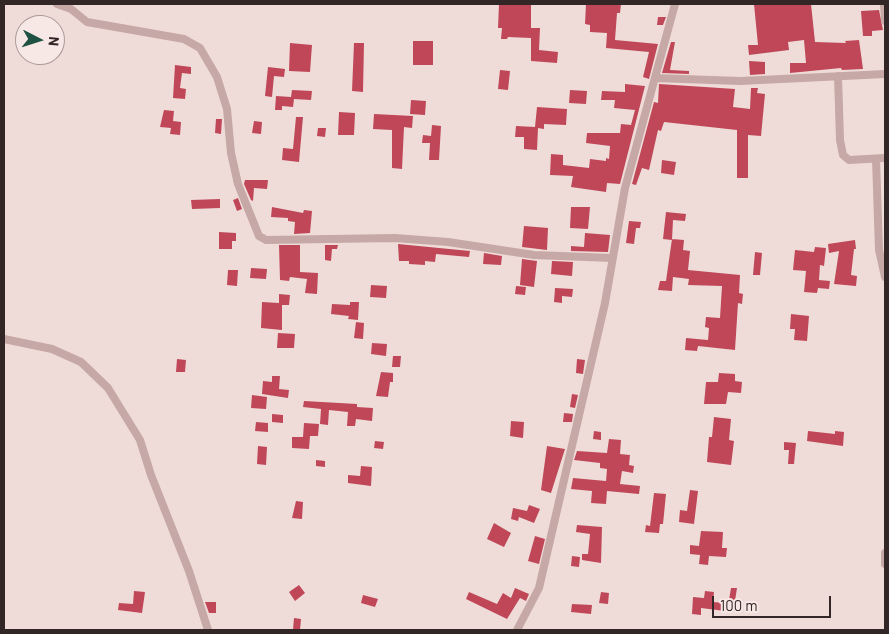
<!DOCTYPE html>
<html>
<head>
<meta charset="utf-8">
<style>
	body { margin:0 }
	#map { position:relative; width:889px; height:634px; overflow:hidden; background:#efdcd9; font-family:Barlow,sans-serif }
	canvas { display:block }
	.frame { position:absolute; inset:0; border:5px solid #332627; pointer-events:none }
	.north { position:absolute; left:15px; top:15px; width:50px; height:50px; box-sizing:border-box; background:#f8e8e5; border:1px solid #a99a99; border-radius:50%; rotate:95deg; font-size:14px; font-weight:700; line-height:20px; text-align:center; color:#332627 }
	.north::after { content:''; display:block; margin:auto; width:18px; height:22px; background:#1f5242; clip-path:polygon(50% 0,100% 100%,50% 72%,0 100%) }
	.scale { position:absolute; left:712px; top:596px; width:119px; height:22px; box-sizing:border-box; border:2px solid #332627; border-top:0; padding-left:6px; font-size:15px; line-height:18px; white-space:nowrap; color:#332627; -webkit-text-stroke:4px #f8e8e5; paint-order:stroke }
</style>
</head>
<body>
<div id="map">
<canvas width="889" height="634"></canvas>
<div class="frame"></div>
<div class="north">N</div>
<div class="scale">100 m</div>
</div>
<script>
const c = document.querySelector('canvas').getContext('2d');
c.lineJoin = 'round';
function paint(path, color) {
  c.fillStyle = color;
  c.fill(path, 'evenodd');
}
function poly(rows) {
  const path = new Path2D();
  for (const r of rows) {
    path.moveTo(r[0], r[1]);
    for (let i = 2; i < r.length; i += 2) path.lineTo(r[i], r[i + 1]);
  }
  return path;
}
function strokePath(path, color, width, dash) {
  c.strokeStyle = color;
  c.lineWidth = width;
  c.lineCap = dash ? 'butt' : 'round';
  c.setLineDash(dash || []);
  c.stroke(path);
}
const building = poly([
	[499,4,531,4,531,28,540,28,539,50,558,52,557,63,531,61,531,38,508,37,507,39,501,39,502,28,498,28],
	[586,4,621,4,620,13,617,13,615,40,658,44,649,79,643,77,649,52,606,48,607,33,590,32,590,25,585,24],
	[754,4,811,4,815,42,846,43,845,41,859,40,863,69,842,70,841,68,790,73,790,63,806,63,804,40,788,42,789,50,749,55,748,45,758,45],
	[879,10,883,30,872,31,872,36,863,36,861,11],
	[658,17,666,17,663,25,657,25],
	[413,41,433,41,433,65,413,65],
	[671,42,675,42,670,70,689,71,689,74,662,73],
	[290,43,312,45,310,72,289,71],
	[354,43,364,43,363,92,352,91],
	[749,61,765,62,765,74,750,75],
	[175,65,191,67,191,74,182,73,180,88,186,89,185,99,173,98],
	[268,67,285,69,284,77,274,76,272,97,265,96],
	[500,70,510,71,508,90,498,89],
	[625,84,645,86,620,184,607,183,606,192,571,187,573,176,550,175,551,154,563,155,563,165,589,168,590,159,606,161,606,158,609,159,610,146,586,143,587,133,620,133,621,124,631,125,635,110,614,108,615,100,601,100,602,91,625,92],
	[659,84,735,89,733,107,750,109,751,88,758,88,757,93,765,94,761,136,748,135,748,178,737,178,737,130,664,122,661,131,658,130,649,170,642,168,636,185,632,184,654,102,658,103],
	[292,90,312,91,311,100,294,99,293,107,282,106,282,110,275,110,276,96,291,97],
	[570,90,587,91,586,104,569,103],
	[411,100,426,101,425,115,410,114],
	[537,107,567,109,566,125,544,124,544,129,538,128,537,150,524,149,524,137,515,137,516,126,535,127],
	[164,110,174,111,173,121,181,122,180,135,170,134,171,128,160,127],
	[339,112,355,113,354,135,338,135],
	[374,114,413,116,412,128,404,127,402,169,392,168,392,130,373,129],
	[296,117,303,117,299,162,282,160,283,148,293,149],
	[216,119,222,119,221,134,215,133],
	[254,121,262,122,261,134,252,133],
	[432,125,441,126,439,160,429,160,430,143,422,143,423,135,431,136],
	[318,128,326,128,325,137,317,136],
	[662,160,676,162,674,175,661,173],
	[245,180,268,180,267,189,254,188,253,201,251,200,244,184],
	[238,198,242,209,237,211,233,200],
	[220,199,220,208,192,209,191,200],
	[272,207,303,213,304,210,312,211,310,233,294,234,295,222,288,221,288,218,271,217],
	[571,207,590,207,588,229,570,228],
	[666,212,686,214,685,221,673,220,672,240,663,239],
	[629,221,641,222,640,228,636,228,634,244,626,243],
	[524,226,548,228,547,250,522,247],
	[219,232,236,233,236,241,232,241,232,249,219,249],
	[585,233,610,235,608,252,571,251,571,246,584,247],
	[672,239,684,240,683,250,690,251,688,270,740,275,739,293,743,294,742,304,738,303,735,350,698,346,697,351,685,350,686,338,708,340,709,328,705,327,706,317,720,318,722,286,688,285,689,279,673,277,672,291,658,290,660,281,666,281],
	[855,240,856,249,854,249,851,275,857,276,856,286,834,284,839,251,829,253,828,244],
	[398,244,470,251,469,257,436,254,435,262,425,261,425,265,409,264,409,261,399,261],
	[279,245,300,245,300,272,318,273,317,294,305,293,307,279,290,277,289,281,280,280],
	[325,245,338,245,337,249,332,249,331,261,325,260],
	[815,247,826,248,824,266,820,265,819,280,830,281,829,289,818,288,817,293,804,292,806,271,793,270,795,250,814,252],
	[755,252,762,253,760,275,753,275],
	[484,253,502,256,501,265,483,264],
	[522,259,537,261,534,287,520,285],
	[552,261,573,262,572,276,551,274],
	[251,268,267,269,266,279,250,278],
	[228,270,238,270,237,286,227,285],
	[371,285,387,286,386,298,370,297],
	[516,286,526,287,525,295,515,294],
	[555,288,573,289,572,297,562,296,562,303,554,302],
	[279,294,290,295,289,305,282,305,282,330,261,328,262,302,279,303],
	[350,302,359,302,358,320,348,319,349,316,331,314,332,304,350,305],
	[791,314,809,316,807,341,794,340,795,329,790,329],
	[356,322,364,323,363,339,354,338],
	[278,333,295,334,294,348,277,348],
	[372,343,387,344,386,356,371,354],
	[393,356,401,356,400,367,392,367],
	[177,359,186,360,185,372,176,372],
	[577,359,585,360,583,374,576,373],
	[381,372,393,373,393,382,390,382,388,397,376,396],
	[719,373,735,374,735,381,742,382,741,393,728,392,726,404,704,404,706,382,718,382],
	[272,376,280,376,279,389,289,390,288,398,262,394,263,381,272,382],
	[572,394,578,395,575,408,570,407],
	[252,395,267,397,266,409,251,408],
	[304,401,357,404,357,407,373,408,372,421,356,419,355,426,347,426,348,412,329,410,328,425,320,424,321,409,303,407],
	[564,413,573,414,572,422,563,422],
	[272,414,283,415,283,423,272,422],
	[714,417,731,419,729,440,734,441,731,465,707,462,709,437,712,437],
	[511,421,524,422,523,438,510,436],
	[256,422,268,423,268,432,255,431],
	[304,423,319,424,318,436,310,436,309,449,292,448,292,437,303,437],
	[594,431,601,432,601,440,593,439],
	[808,431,835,434,835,431,844,432,843,446,807,441],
	[609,439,621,440,620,454,630,455,629,465,634,466,633,473,622,471,620,484,640,486,639,494,607,491,606,504,591,503,592,491,571,489,573,478,606,481,607,469,600,468,600,463,574,460,577,451,607,453],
	[375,441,384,442,383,449,374,448],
	[784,442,796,443,794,464,788,464,789,450,784,450],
	[258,446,267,447,266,465,257,464],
	[547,446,565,449,551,493,541,490],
	[316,460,325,461,325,467,316,466],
	[361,466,372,467,371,486,348,483,348,475,360,476],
	[690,490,698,491,694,524,679,522,680,510,687,511],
	[654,493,666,494,663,524,660,524,659,533,645,532,646,525,650,526],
	[296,501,303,502,302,519,292,518],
	[529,505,540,509,534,523,519,517,518,521,511,519,513,508,527,511],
	[494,523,511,533,504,547,487,539],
	[577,525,602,527,601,563,582,560,582,554,588,554,590,534,576,532],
	[701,531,723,532,722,548,727,548,726,557,709,556,708,565,699,564,700,555,690,554,690,545,699,546],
	[535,536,545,539,539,564,528,561],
	[572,556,580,557,579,567,571,566],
	[299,585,305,593,295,601,289,592],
	[515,588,529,594,526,601,520,598,507,619,466,599,469,592,497,604,503,593,511,598],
	[731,588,737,588,735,601,729,600],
	[134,591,145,592,142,613,118,610,119,603,133,604],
	[705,591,714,592,713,602,725,603,725,611,701,608,701,615,692,614,693,597,704,598],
	[601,592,609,593,608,604,599,603],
	[363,595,378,599,375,607,361,603],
	[205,602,216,602,216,613,209,613],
	[572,604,592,605,591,614,571,612],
	[294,618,301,619,300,630,293,630]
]);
const minor = poly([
	[57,4,71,9,87,22,184,39,200,48,217,77,227,109,231,153,238,184,259,236,266,240,395,238,448,242,534,255,612,258],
	[884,4,885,21],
	[838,76,840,140,843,155,849,160,885,158],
	[655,78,740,81,885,74],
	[876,159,879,250,885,277],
	[4,339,52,349,81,362,108,388,140,440,151,475,189,571,208,630],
	[885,553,885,564],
	[517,630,539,588,605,303,625,188,675,4]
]);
paint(building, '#bf4758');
strokePath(minor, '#c6a8a6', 8);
</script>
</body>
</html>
